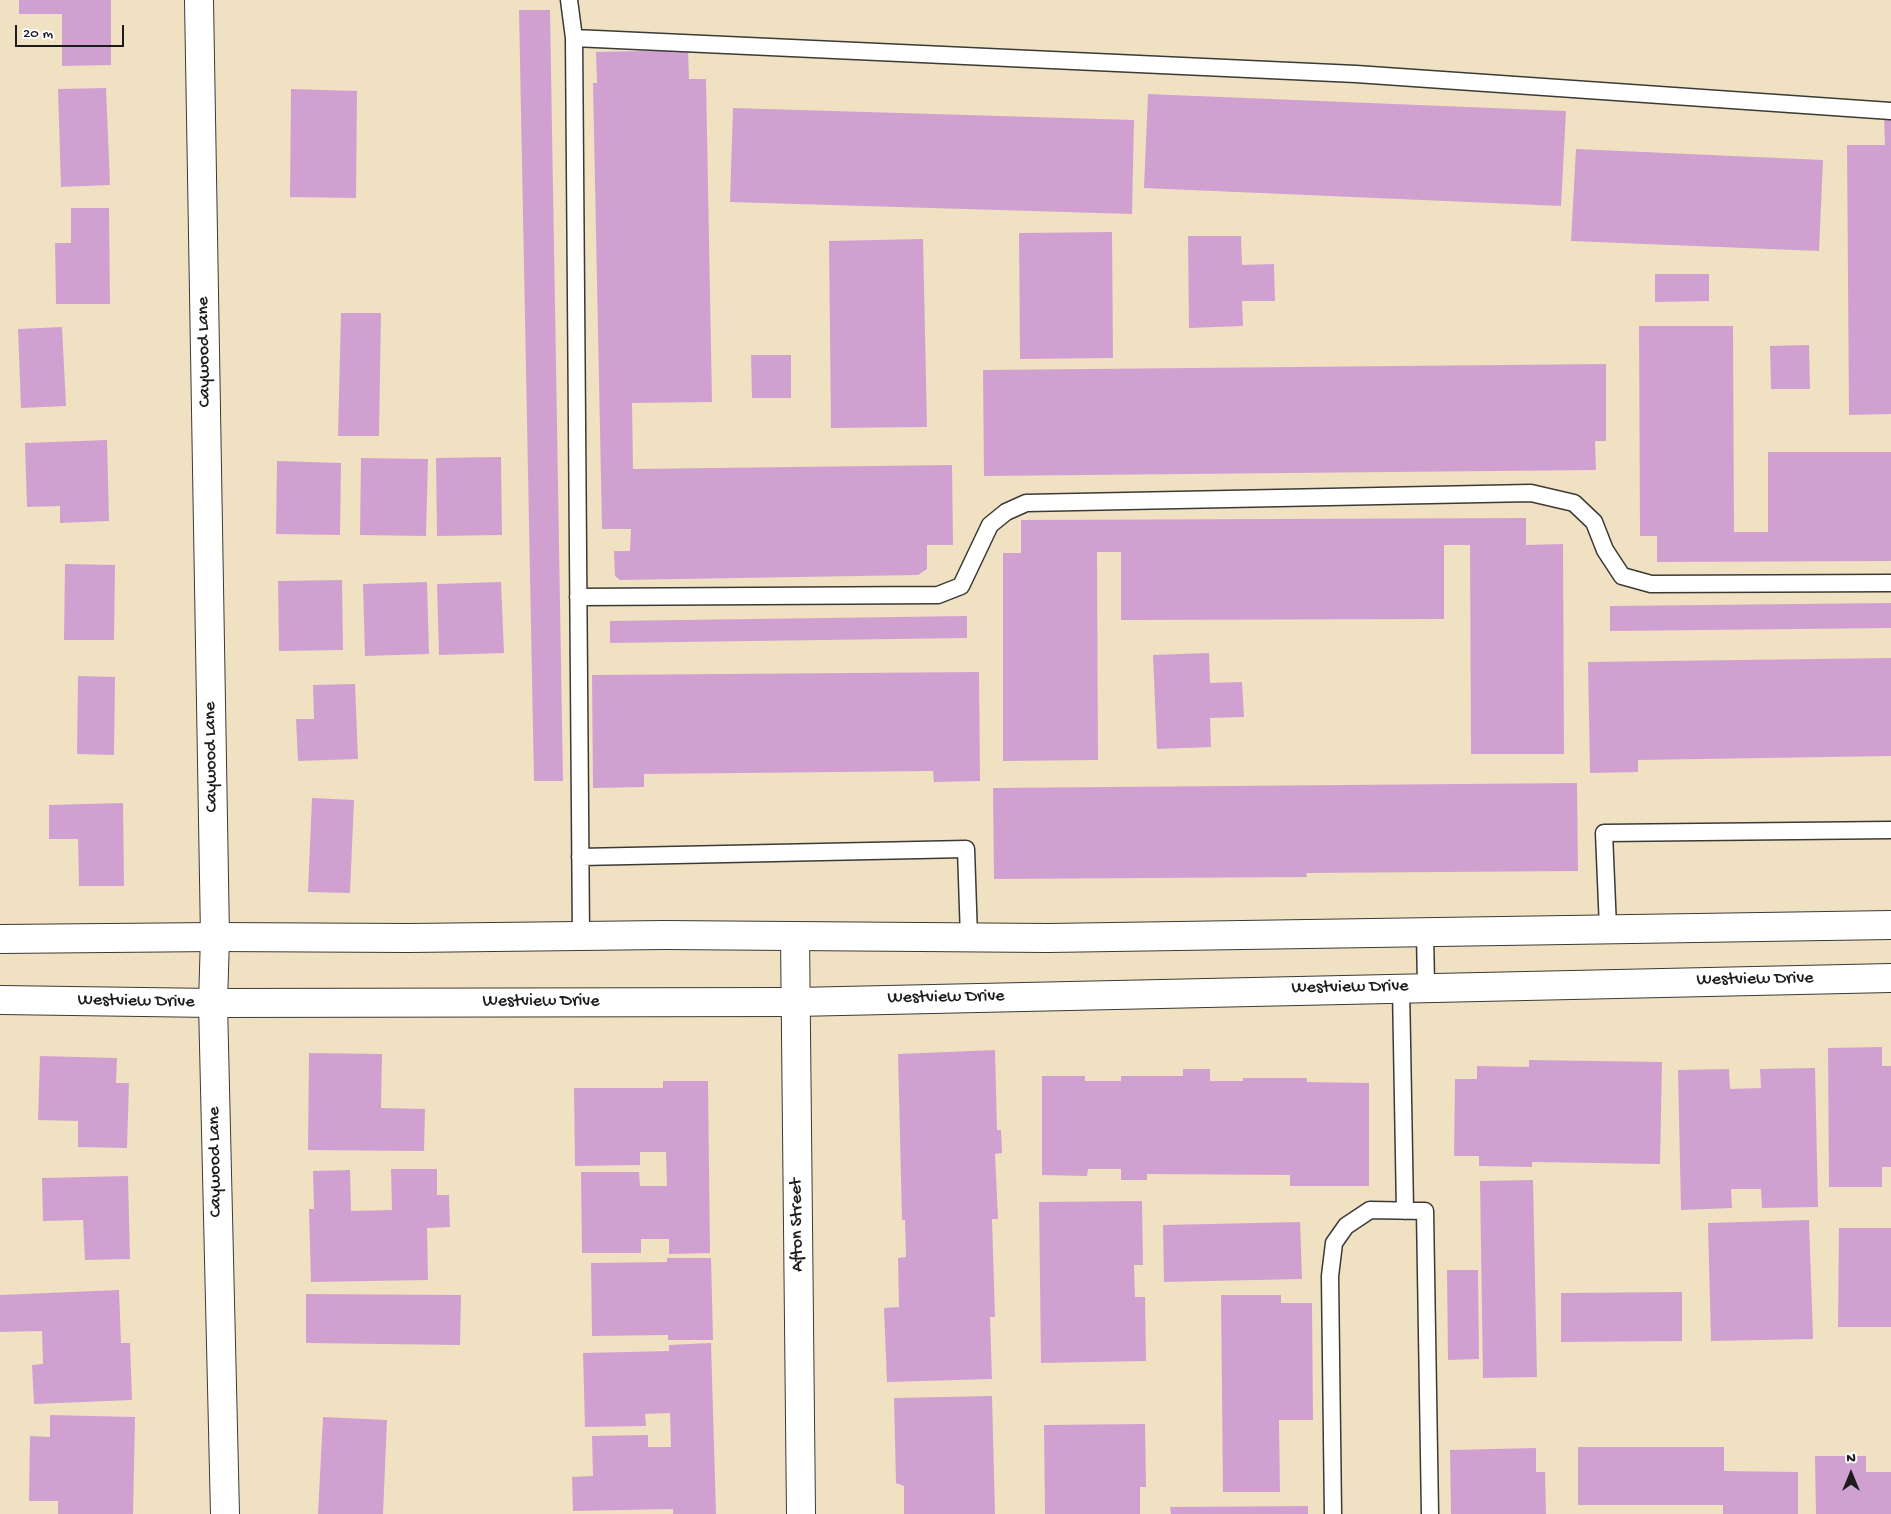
<!DOCTYPE html>
<html>
<head>
<meta charset="utf-8">
<style>
	body { margin:0 }
	#map { position:relative; width:1891px; height:1514px; overflow:hidden; background:#f0e1c3; font-family:"Gochi Hand",sans-serif }
	canvas { display:block }
	.north { position:absolute; left:1826px; top:1449px; width:50px; height:50px; -webkit-text-stroke:4px #fff; paint-order:stroke; rotate:0deg; font-size:14px; font-weight:700; line-height:20px; text-align:center; color:#1c1c1c }
	.north::after { content:''; display:block; margin:auto; width:18px; height:22px; background:#1c1c1c; clip-path:polygon(50% 0,100% 100%,50% 72%,0 100%) }
	.scale { position:absolute; left:15px; top:25px; width:109px; height:22px; box-sizing:border-box; border:2px solid #1c1c1c; border-top:0; padding-left:6px; font-size:15px; line-height:18px; white-space:nowrap; color:#1c1c1c; -webkit-text-stroke:4px #fff; paint-order:stroke }
</style>
</head>
<body>
<div id="map">
<canvas width="1891" height="1514"></canvas>
<div class="north">N</div>
<div class="scale">20 m</div>
</div>
<script>
const c = document.querySelector('canvas').getContext('2d');
c.lineJoin = 'round';
function paint(path, color) {
  c.fillStyle = color;
  c.fill(path, 'evenodd');
}
function poly(rows) {
  const path = new Path2D();
  for (const r of rows) {
    path.moveTo(r[0], r[1]);
    for (let i = 2; i < r.length; i += 2) path.lineTo(r[i], r[i + 1]);
  }
  return path;
}
function strokePath(path, color, width, dash) {
  c.strokeStyle = color;
  c.lineWidth = width;
  c.lineCap = dash ? 'butt' : 'round';
  c.setLineDash(dash || []);
  c.stroke(path);
}
function write(font, color, halo, rows, align = 'center') {
  c.font = font + ' "Gochi Hand",sans-serif';
  c.lineWidth = 4;
  c.setLineDash([]);
  c.textBaseline = 'middle';
  c.strokeStyle = halo;
  c.fillStyle = color;
  for (const [text, x, y, turn = 0] of rows) {
    c.save();
    c.translate(x, y);
    c.rotate((+turn || 0) * Math.PI / 180);
    c.textAlign = isNaN(turn) ? turn : align;
    if (halo) c.strokeText(text, 0, 0);
    c.fillText(text, 0, 0);
    c.restore();
  }
}
const building = poly([
	[19,0,111,0,111,65,62,66,62,14,19,14],
	[519,10,550,10,563,781,534,781],
	[688,50,689,79,706,79,712,402,632,403,633,469,952,465,953,545,927,545,927,569,918,575,620,580,615,576,614,551,630,551,631,529,602,529,593,83,597,83,596,52],
	[106,88,110,185,61,187,58,89],
	[291,89,357,91,356,198,290,197],
	[1148,94,1566,111,1561,206,1144,188],
	[733,108,1134,120,1132,214,730,202],
	[1884,115,1891,115,1891,414,1849,415,1847,145,1885,145],
	[1576,149,1823,160,1819,251,1571,241],
	[71,208,109,208,110,304,56,304,55,243,71,243],
	[1112,232,1113,358,1020,359,1019,233],
	[1188,236,1241,236,1242,265,1274,264,1275,301,1242,301,1243,326,1189,328],
	[923,239,927,427,831,428,829,241],
	[1655,274,1709,274,1709,301,1655,302],
	[341,313,381,313,379,436,338,436],
	[1639,326,1733,326,1734,532,1768,532,1768,452,1891,452,1891,561,1657,562,1657,536,1640,536],
	[62,327,66,406,21,408,18,329],
	[1809,345,1810,389,1771,389,1770,346],
	[751,355,791,355,791,398,752,398],
	[1606,364,1606,441,1595,441,1596,470,984,476,983,370],
	[107,440,109,521,60,523,60,506,27,507,25,443],
	[501,457,502,535,437,536,436,458],
	[361,458,428,459,426,536,360,535],
	[277,461,341,463,340,535,276,534],
	[1526,518,1526,545,1563,544,1564,754,1471,754,1470,545,1444,545,1444,619,1121,620,1121,552,1097,552,1098,760,1003,761,1003,553,1021,553,1021,520],
	[65,564,115,565,114,640,64,640],
	[342,580,343,650,279,651,278,581],
	[427,582,429,654,365,656,363,584],
	[501,582,504,653,439,655,437,584],
	[1891,603,1891,628,1610,631,1610,606],
	[967,616,967,638,610,643,610,621],
	[1209,653,1210,683,1242,682,1244,717,1210,718,1211,747,1157,749,1153,655],
	[1891,658,1891,756,1638,760,1638,772,1590,773,1588,662],
	[979,672,980,781,934,782,933,771,644,774,644,787,593,788,592,675],
	[78,676,115,677,114,755,77,754],
	[355,684,358,759,298,761,296,719,314,719,313,685],
	[1577,783,1578,871,1306,873,1307,877,994,879,993,788],
	[312,798,354,800,350,893,308,892],
	[123,803,124,886,79,886,78,839,49,839,49,805],
	[1882,1047,1882,1066,1891,1066,1891,1167,1882,1167,1882,1187,1829,1187,1828,1048],
	[995,1050,997,1130,1001,1130,1002,1153,995,1154,998,1219,992,1219,995,1317,990,1317,992,1379,887,1382,884,1308,899,1307,898,1258,906,1257,905,1220,902,1220,898,1054],
	[309,1053,382,1054,381,1108,425,1109,424,1151,308,1150],
	[40,1056,117,1058,116,1083,129,1083,127,1148,78,1147,78,1121,38,1120],
	[1529,1060,1662,1062,1660,1164,1532,1162,1532,1167,1479,1166,1479,1156,1454,1156,1455,1079,1477,1079,1477,1066,1529,1067],
	[1815,1068,1818,1207,1762,1208,1761,1189,1731,1189,1732,1208,1681,1210,1678,1070,1729,1069,1730,1089,1761,1088,1760,1069],
	[1183,1069,1210,1069,1210,1081,1243,1081,1243,1078,1307,1078,1307,1082,1369,1083,1369,1186,1290,1186,1290,1175,1147,1174,1147,1180,1121,1180,1121,1169,1088,1169,1087,1176,1042,1175,1042,1076,1085,1076,1085,1081,1121,1081,1121,1076,1183,1076],
	[663,1081,708,1081,710,1253,669,1254,669,1239,641,1239,641,1253,582,1253,581,1172,639,1172,640,1186,667,1186,666,1152,640,1152,640,1165,575,1166,574,1088,663,1088],
	[391,1169,437,1169,437,1195,449,1195,450,1227,427,1228,428,1280,311,1282,309,1209,314,1209,313,1171,350,1170,351,1211,392,1210],
	[128,1176,130,1259,85,1260,83,1220,43,1221,42,1178],
	[1533,1180,1537,1377,1483,1378,1480,1181],
	[1142,1201,1143,1265,1134,1265,1135,1297,1145,1297,1146,1361,1041,1363,1039,1202],
	[1809,1220,1813,1339,1711,1341,1708,1223],
	[1300,1222,1302,1279,1164,1282,1163,1225],
	[1839,1228,1891,1228,1891,1327,1838,1327],
	[667,1258,711,1258,713,1340,668,1340,668,1335,592,1336,591,1263,667,1262],
	[1447,1270,1478,1270,1479,1359,1448,1360],
	[119,1290,121,1343,130,1343,132,1400,34,1404,32,1365,43,1364,42,1331,0,1332,0,1295],
	[1682,1292,1682,1341,1561,1342,1561,1293],
	[306,1294,461,1295,460,1345,306,1343],
	[1221,1295,1281,1295,1281,1303,1312,1303,1313,1420,1279,1420,1280,1492,1223,1492],
	[711,1343,716,1514,673,1514,673,1509,573,1511,572,1477,593,1476,592,1436,648,1435,648,1447,671,1447,670,1413,645,1414,646,1426,585,1427,583,1353,669,1351,669,1345],
	[992,1396,995,1514,904,1514,904,1486,896,1483,894,1398],
	[50,1415,135,1417,133,1514,58,1514,58,1501,29,1501,30,1436,50,1437],
	[323,1417,387,1420,383,1514,318,1514],
	[1145,1424,1146,1487,1140,1487,1140,1514,1045,1514,1044,1425],
	[1578,1447,1724,1447,1724,1471,1798,1472,1798,1514,1723,1514,1723,1505,1578,1505],
	[1536,1448,1536,1472,1545,1472,1546,1514,1451,1514,1450,1450],
	[1815,1456,1866,1456,1866,1472,1891,1472,1891,1514,1816,1514],
	[1308,1506,1308,1514,1171,1514,1170,1507]
]);
const lane = poly([
	[569,0,574,38,581,937],
	[574,38,1356,74,1891,111],
	[578,597,938,595,961,586,990,525,1006,512,1026,503,1531,493,1574,503,1594,522,1605,550,1622,576,1651,584,1891,583],
	[580,857,966,849,969,938],
	[1608,928,1604,833,1891,830],
	[1425,932,1426,986],
	[1401,987,1405,1211],
	[1333,1514,1330,1276,1334,1243,1346,1226,1370,1210,1425,1211,1430,1514]
]);
const street = poly([
	[199,0,215,937,213,1003,225,1514],
	[795,936,801,1514]
]);
const secondary = poly([
	[0,939,215,937,409,938,664,935,1048,938,1891,925],
	[0,1000,213,1003,796,1002,1891,978]
]);
const streetNames = [
	["Caywood Lane",205,352,-91],
	["Caywood Lane",212,757,-91],
	["Westview Drive",1755,980,-1],
	["Westview Drive",1350,988,-1],
	["Westview Drive",946,998,-1],
	["Westview Drive",136,1002,1],
	["Westview Drive",541,1002],
	["Caywood Lane",216,1162,-91],
	["Afton Street",798,1225,-91]
];
paint(building, '#d0a1d0');
strokePath(lane, '#3c3a35', 19);
strokePath(street, '#3c3a35', 30);
strokePath(secondary, '#3c3a35', 30);
strokePath(lane, '#fff', 16);
strokePath(street, '#fff', 28);
strokePath(secondary, '#fff', 28);
write('18px', '#1c1c1c', '#fff', streetNames);
</script>
</body>
</html>
